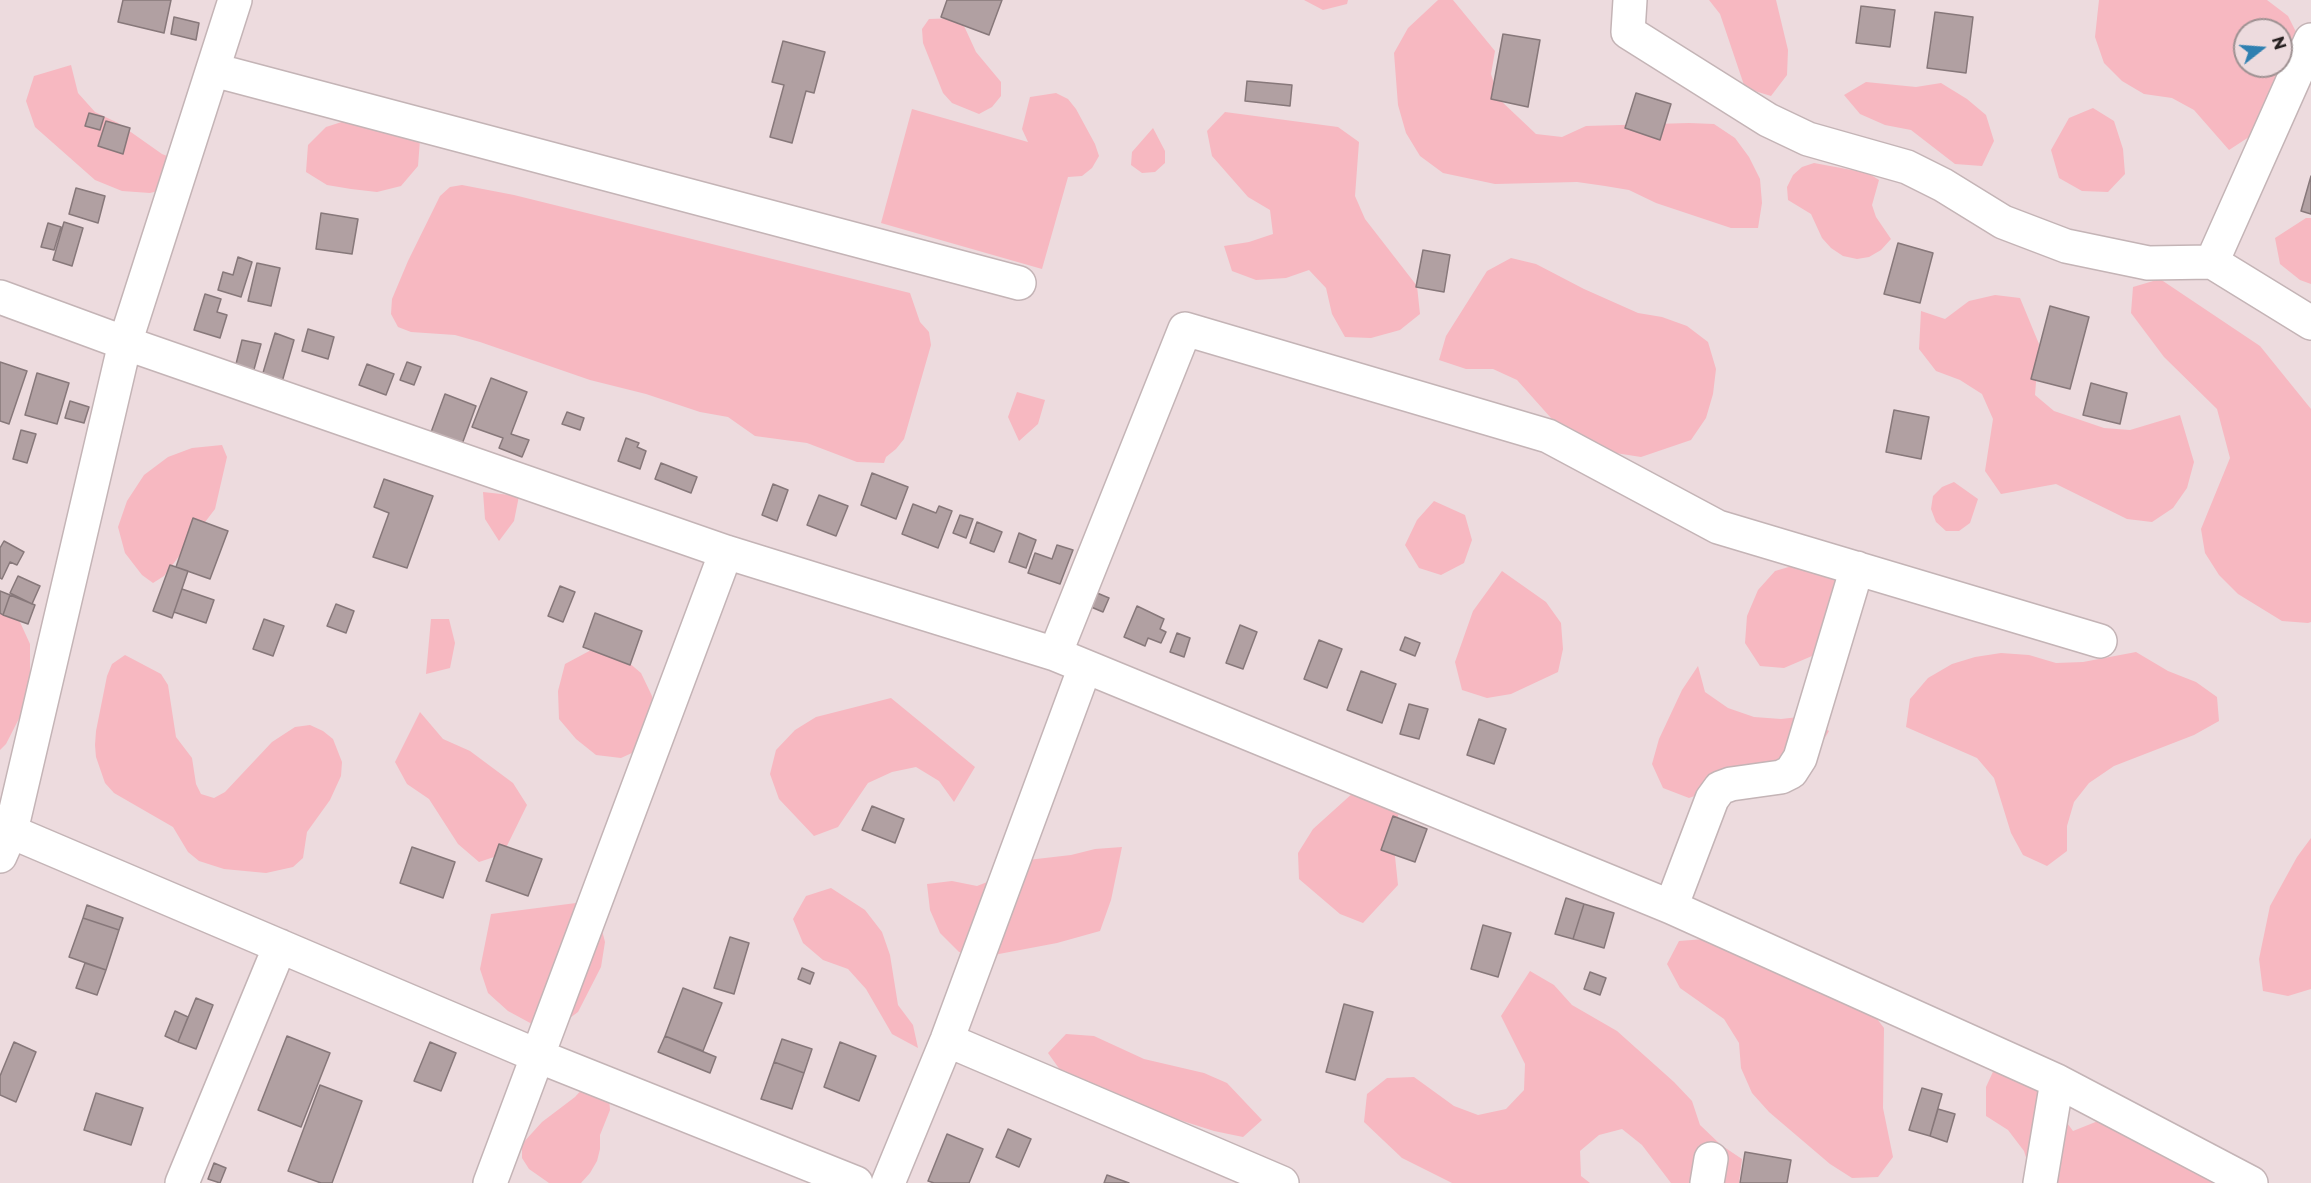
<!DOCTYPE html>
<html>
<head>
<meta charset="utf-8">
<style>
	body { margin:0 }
	#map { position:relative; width:2311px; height:1183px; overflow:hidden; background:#eddbde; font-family:Montserrat,sans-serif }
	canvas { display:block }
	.north { position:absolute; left:2233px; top:18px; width:60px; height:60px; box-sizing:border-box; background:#eddbde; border:2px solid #9e9192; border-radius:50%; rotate:73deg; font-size:16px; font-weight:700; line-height:24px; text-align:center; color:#272121 }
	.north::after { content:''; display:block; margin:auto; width:21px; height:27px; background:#2f80b1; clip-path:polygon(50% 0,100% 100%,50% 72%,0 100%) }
</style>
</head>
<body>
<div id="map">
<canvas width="2311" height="1183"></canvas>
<div class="north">N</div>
</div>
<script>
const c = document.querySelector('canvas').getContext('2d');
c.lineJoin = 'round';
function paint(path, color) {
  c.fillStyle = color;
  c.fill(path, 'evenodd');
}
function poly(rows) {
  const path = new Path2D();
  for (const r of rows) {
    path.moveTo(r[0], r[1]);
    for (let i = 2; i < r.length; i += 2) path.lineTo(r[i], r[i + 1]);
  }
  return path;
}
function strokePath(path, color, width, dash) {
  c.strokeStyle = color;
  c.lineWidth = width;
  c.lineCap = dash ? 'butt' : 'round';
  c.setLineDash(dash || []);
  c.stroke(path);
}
const green = poly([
	[1304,0,1348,0,1347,4,1323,10],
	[1438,0,1453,0,1495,51,1491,74,1499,99,1536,134,1562,137,1586,126,1689,123,1714,124,1735,138,1749,157,1760,179,1762,203,1758,228,1731,228,1656,203,1629,190,1605,186,1577,182,1495,184,1443,173,1420,156,1406,133,1398,105,1394,53,1408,28],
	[1709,0,1776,0,1788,50,1787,75,1771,96,1745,88,1720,14],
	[2099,0,2267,0,2288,16,2300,40,2252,135,2229,150,2194,110,2172,98,2144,94,2122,81,2104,63,2095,37],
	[2245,30,2281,30,2281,66,2245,66],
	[958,18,965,28,976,52,1001,82,1001,96,992,107,979,114,952,103,943,93,923,43,922,29,929,19],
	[71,65,78,93,95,112,118,123,162,154,185,163,173,187,150,193,122,191,95,180,35,127,26,101,34,76],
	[1866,82,1916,87,1941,83,1967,99,1986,115,1994,141,1982,166,1955,164,1911,130,1885,125,1860,114,1844,95],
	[1056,93,1068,99,1076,109,1095,144,1099,156,1092,168,1082,176,1068,177,1042,269,881,223,912,109,1028,142,1022,129,1030,97],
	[2093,108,2114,121,2123,149,2125,174,2108,192,2082,191,2059,178,2051,150,2069,118],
	[1225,112,1338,127,1359,142,1355,196,1365,219,1417,286,1420,314,1400,330,1371,338,1345,337,1332,314,1326,288,1309,270,1286,278,1256,280,1232,271,1224,246,1249,242,1273,234,1270,210,1248,197,1212,156,1207,131],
	[351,119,420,140,418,166,401,186,377,192,351,189,327,185,306,172,308,145,326,127],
	[1153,128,1165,151,1165,163,1155,172,1142,173,1131,165,1132,152],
	[1814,163,1868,173,1879,180,1872,205,1876,217,1891,239,1881,250,1869,257,1857,259,1843,256,1831,248,1822,238,1811,214,1788,200,1787,187,1793,175,1802,167],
	[462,185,514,195,910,293,920,322,929,332,931,345,904,439,896,449,886,457,884,463,857,462,807,443,755,436,728,417,700,412,646,394,590,380,480,342,455,335,411,332,398,327,391,314,392,299,408,261,440,196,450,187],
	[2306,218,2311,218,2311,284,2300,280,2280,264,2275,238],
	[1511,258,1536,264,1584,289,1638,313,1662,317,1687,326,1708,342,1716,369,1713,394,1706,418,1691,440,1641,457,1590,449,1568,437,1517,380,1493,369,1466,369,1439,360,1446,336,1487,271],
	[2160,279,2260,346,2311,409,2311,622,2308,623,2282,621,2238,594,2219,575,2205,553,2201,529,2230,458,2217,409,2164,357,2131,313,2133,287],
	[1995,295,2020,298,2039,344,2035,395,2054,411,2104,428,2130,430,2180,415,2194,462,2187,488,2173,508,2152,522,2127,519,2056,484,2001,494,1985,471,1993,419,1982,394,1960,380,1936,371,1919,349,1921,311,1945,319,1969,301],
	[1017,392,1045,400,1038,424,1019,441,1008,417],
	[222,445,227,457,215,509,164,576,153,583,142,575,125,553,118,527,127,501,144,475,168,457,192,448],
	[1954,482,1978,499,1970,523,1959,531,1946,531,1936,522,1931,509,1933,496,1942,487],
	[483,492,519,496,514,521,499,541,485,519],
	[1434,501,1465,515,1472,540,1464,563,1441,575,1419,568,1405,545,1417,520],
	[1799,564,1852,578,1833,647,1784,668,1760,666,1745,643,1747,616,1758,590,1775,571],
	[1502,571,1546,602,1561,623,1563,649,1558,672,1511,694,1487,698,1462,690,1455,662,1473,611],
	[0,609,20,622,30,644,30,697,6,744,0,750],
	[431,619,449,619,455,643,450,668,426,674],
	[593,649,621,656,641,673,652,696,654,723,645,747,621,758,596,755,576,739,559,719,558,691,565,664],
	[2136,652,2168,671,2196,682,2217,697,2219,721,2194,735,2114,766,2089,783,2074,802,2067,826,2067,851,2047,866,2023,855,2011,833,1994,778,1977,758,1906,727,1910,699,1928,678,1952,664,1975,657,2001,653,2029,655,2056,663,2083,662],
	[125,655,161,674,168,685,176,737,192,758,196,784,201,794,214,798,225,792,272,742,295,727,310,725,323,731,333,739,342,762,341,776,330,800,307,832,303,858,293,867,266,873,224,869,199,861,188,852,173,827,114,793,105,783,96,757,95,745,96,731,107,676,112,664],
	[1698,666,1705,692,1728,708,1754,717,1781,719,1808,716,1829,731,1815,754,1689,798,1663,788,1652,764,1659,739,1682,690],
	[891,698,975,767,954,802,939,781,916,767,892,772,868,783,838,827,814,836,779,799,770,774,776,750,795,730,816,717],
	[420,712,443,739,470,751,513,783,527,805,503,854,479,862,458,844,429,799,407,784,395,762],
	[1354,792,1399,812,1393,837,1398,885,1363,923,1340,914,1299,879,1298,853,1313,829],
	[2311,838,2311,989,2288,996,2263,991,2259,959,2270,906,2297,857],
	[1122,847,1111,900,1100,931,1057,943,983,957,959,952,940,933,930,910,927,884,952,881,977,886,1000,877,1019,861,1071,855,1095,849],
	[831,888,865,910,882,932,890,955,898,1005,913,1025,918,1048,892,1034,866,989,848,969,823,960,803,943,793,919,806,896],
	[576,903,598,915,605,942,601,967,578,1012,559,1026,532,1024,508,1011,488,993,480,969,491,914],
	[1730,937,1868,1007,1884,1028,1883,1108,1893,1157,1878,1177,1852,1178,1830,1164,1769,1112,1752,1093,1741,1068,1739,1043,1724,1019,1680,988,1667,964,1679,941],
	[1530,971,1554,985,1572,1005,1617,1031,1674,1082,1692,1101,1700,1125,1721,1145,1742,1159,1739,1183,1671,1183,1642,1145,1622,1129,1599,1135,1580,1151,1581,1176,1590,1183,1452,1183,1402,1158,1364,1122,1367,1094,1387,1078,1414,1077,1454,1106,1478,1115,1506,1109,1524,1090,1525,1064,1501,1016],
	[1066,1034,1094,1036,1144,1059,1204,1073,1227,1083,1262,1120,1243,1137,1214,1131,1167,1116,1063,1074,1048,1053],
	[1997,1063,2043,1090,2073,1131,2098,1121,2248,1183,2034,1183,2024,1151,2008,1130,1986,1116,1986,1087],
	[584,1087,609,1097,610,1110,600,1135,600,1149,597,1161,590,1173,581,1183,549,1183,529,1169,522,1158,522,1144,542,1122,575,1097]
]);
const building = poly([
	[123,0,171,0,164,33,118,22,123,0],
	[947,0,1002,0,989,35,941,17,947,0],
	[1861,6,1895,10,1890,47,1856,43,1861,6],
	[1935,12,1973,17,1966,73,1927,68,1935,12],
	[174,17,199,23,196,40,171,34,174,17],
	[1503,34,1540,40,1528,107,1491,99,1503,34],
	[783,41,825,52,814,93,806,91,792,143,770,137,784,85,772,82,783,41],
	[1247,81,1292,85,1290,106,1245,101,1247,81],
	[1636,93,1671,104,1660,140,1625,128,1636,93],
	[89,113,104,117,100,130,85,126,89,113],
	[106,121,130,128,123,154,98,146,106,121],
	[2311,176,2311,214,2301,211,2311,176],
	[76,188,105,196,98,223,69,214,76,188],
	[321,213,358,219,352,254,316,249,321,213],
	[64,222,83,228,72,266,53,260,64,222],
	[48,223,61,227,54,250,41,247,48,223],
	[1898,243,1933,253,1920,303,1884,294,1898,243],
	[1423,250,1450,255,1444,292,1416,287,1423,250],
	[238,257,252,262,241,297,218,290,223,272,233,275,238,257],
	[257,263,280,268,271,306,248,301,257,263],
	[205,294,221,299,217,312,227,315,220,338,194,330,205,294],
	[2050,306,2089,317,2070,389,2031,379,2050,306],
	[308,329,334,337,328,359,302,351,308,329],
	[275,333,294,340,282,382,262,376,275,333],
	[242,340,261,344,253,373,235,368,242,340],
	[0,362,27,371,9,424,0,421,0,362],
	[407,362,421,367,414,385,400,380,407,362],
	[367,364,394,374,386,395,359,385,367,364],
	[37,373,69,383,57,424,25,415,37,373],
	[491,378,527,392,511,434,529,440,522,457,499,448,503,438,472,427,491,378],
	[2091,383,2127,393,2120,424,2083,415,2091,383],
	[445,394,476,406,461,447,430,435,445,394],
	[70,401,89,407,84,423,65,418,70,401],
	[1894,410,1929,417,1921,459,1886,452,1894,410],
	[567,412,584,418,580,430,562,424,567,412],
	[21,430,36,434,27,463,13,459,21,430],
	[626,438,639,443,637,447,646,451,640,469,618,461,626,438],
	[661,463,697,477,691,493,655,479,661,463],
	[872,473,908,487,896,519,861,505,872,473],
	[384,479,433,496,407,568,373,557,389,513,374,507,384,479],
	[773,484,788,490,777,521,762,515,773,484],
	[819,495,848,506,836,536,807,525,819,495],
	[913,504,936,513,939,506,952,511,938,548,902,534,913,504],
	[960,515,973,519,966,538,953,533,960,515],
	[193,518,228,531,210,579,176,567,193,518],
	[977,522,1002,532,994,552,970,543,977,522],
	[1019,533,1036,540,1026,568,1009,562,1019,533],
	[4,541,24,552,17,565,10,562,2,579,0,578,0,548,4,541],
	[1057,545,1073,550,1060,584,1028,573,1035,553,1052,559,1057,545],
	[170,565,188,571,172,618,153,611,170,565],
	[18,576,40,586,32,604,10,593,18,576],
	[560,586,575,592,563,622,548,616,560,586],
	[182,589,214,600,206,623,174,612,182,589],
	[1090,590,1109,598,1103,612,1084,604,1090,590],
	[0,591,10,595,3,615,0,613,0,591],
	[10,595,35,605,28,624,3,615,10,595],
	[336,604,354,611,346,633,327,626,336,604],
	[1137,606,1164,619,1160,629,1166,632,1161,643,1148,638,1145,646,1124,637,1137,606],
	[595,613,642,631,630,665,583,647,595,613],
	[264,619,284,626,273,656,253,649,264,619],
	[1240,625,1257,632,1243,669,1226,663,1240,625],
	[1177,633,1190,638,1184,657,1170,652,1177,633],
	[1405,637,1420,643,1415,656,1400,650,1405,637],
	[1319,640,1342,649,1327,688,1304,679,1319,640],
	[1361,671,1396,684,1382,723,1347,710,1361,671],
	[1409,704,1428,709,1419,739,1400,734,1409,704],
	[1479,719,1506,729,1494,764,1467,755,1479,719],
	[872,806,904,819,895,843,862,830,872,806],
	[1393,816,1427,829,1415,862,1381,850,1393,816],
	[499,844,542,859,528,896,486,881,499,844],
	[412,847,455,862,443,898,400,883,412,847],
	[1566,898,1584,904,1573,939,1555,934,1566,898],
	[1584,904,1614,913,1604,948,1573,939,1584,904],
	[87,905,123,918,119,930,83,918,87,905],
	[83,918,119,930,106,970,69,957,83,918],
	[1483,925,1511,933,1498,977,1471,969,1483,925],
	[730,937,749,943,734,994,714,988,730,937],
	[85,963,106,970,97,995,76,988,85,963],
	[802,968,814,973,810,984,798,979,802,968],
	[1590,972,1606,978,1600,995,1584,989,1590,972],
	[683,988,722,1003,703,1051,665,1036,683,988],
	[196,998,213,1005,196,1049,178,1042,196,998],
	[1344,1004,1373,1012,1355,1080,1326,1072,1344,1004],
	[175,1011,188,1017,178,1042,165,1036,175,1011],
	[287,1036,330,1053,301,1127,258,1110,287,1036],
	[665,1036,716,1057,710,1073,658,1052,665,1036],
	[782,1039,812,1049,804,1073,774,1062,782,1039],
	[14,1042,36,1052,16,1102,0,1095,0,1076,14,1042],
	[430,1042,456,1053,441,1091,414,1081,430,1042],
	[840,1042,876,1056,859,1101,824,1087,840,1042],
	[774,1062,804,1073,792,1109,761,1099,774,1062],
	[320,1085,362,1101,332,1183,321,1183,288,1171,320,1085],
	[1922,1088,1942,1094,1930,1136,1909,1130,1922,1088],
	[96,1093,143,1108,131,1145,84,1130,96,1093],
	[1938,1109,1955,1114,1947,1142,1930,1136,1938,1109],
	[1008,1129,1031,1139,1019,1167,996,1157,1008,1129],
	[947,1134,983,1149,969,1183,934,1183,928,1181,947,1134],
	[1745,1152,1791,1160,1787,1183,1740,1183,1745,1152],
	[214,1163,226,1168,220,1183,208,1179,214,1163],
	[1107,1175,1129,1183,1104,1183,1107,1175]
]);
const minor = poly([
	[1630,0,1628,32,1768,120,1808,139,1907,167,1943,185,2003,222,2066,246,2148,263,2212,262],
	[2311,40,2212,262,2311,323],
	[214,70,1019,283],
	[0,297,125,343,726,552,1055,654,1671,907,2057,1081,2251,1183],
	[1055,654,1185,329,1548,436,1718,527,2100,641],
	[0,827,538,1056,856,1183],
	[0,856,11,831,125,343,235,0],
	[1671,907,1712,799,1720,788,1731,784,1781,777,1791,772,1800,758,1857,568],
	[947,1040,1282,1183],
	[182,1183,280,946],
	[490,1183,726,552],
	[888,1183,947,1040,1085,667],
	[1707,1183,1711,1159],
	[2040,1183,2057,1081]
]);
paint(green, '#f7b8c1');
paint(building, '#b1a0a2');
strokePath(building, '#87787a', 1.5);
strokePath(minor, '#c4b4b6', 36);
strokePath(minor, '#fff', 33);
</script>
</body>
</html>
